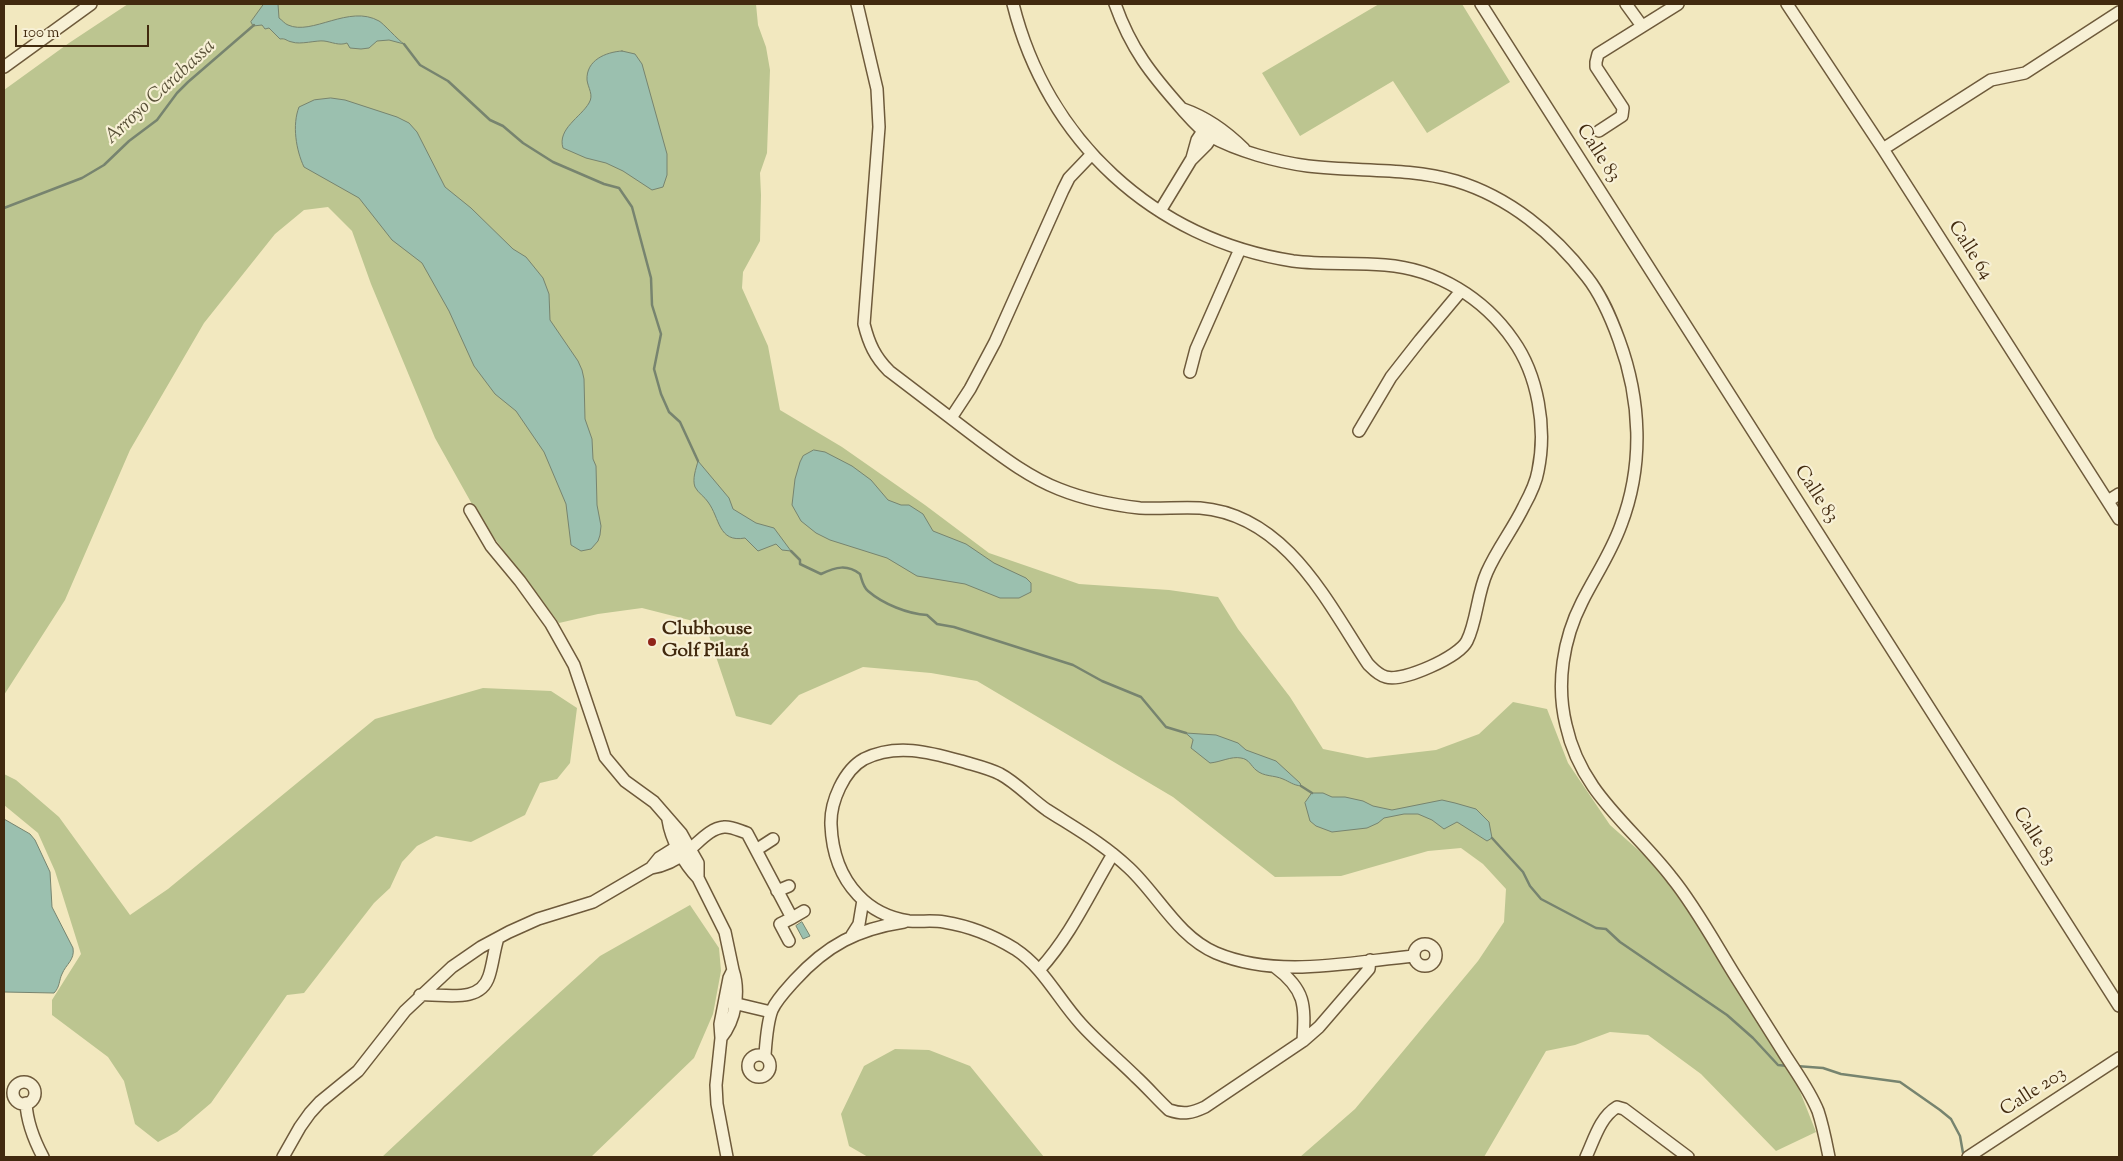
<!DOCTYPE html>
<meta charset="utf-8">
<style>
body{margin:0}
#map{position:relative;width:2123px;height:1161px;overflow:hidden;background:#f2e8bf;font-family:"Sorts Mill Goudy",serif}
canvas{display:block}
.frame{position:absolute;inset:0;border:5px solid #422a0f;pointer-events:none}
.scale{position:absolute;left:15px;top:25px;width:134px;height:22px;box-sizing:border-box;border:2px solid #422a0f;border-top:0;padding-left:6px;font-size:15px;line-height:18px;white-space:nowrap;color:#422a0f;-webkit-text-stroke:4px #f7f0d5;paint-order:stroke}
</style>
<div id="map">
<canvas width="2123" height="1161"></canvas>
<div class="frame"></div>
<div class="scale">100 m</div>
</div>
<script>
const c = document.querySelector('canvas').getContext('2d');
c.lineJoin = 'round';
function fill(path, color) {
  c.fillStyle = color;
  c.fill(path, 'evenodd');
}
function stroke(path, color, width, dash) {
  c.strokeStyle = color;
  c.lineWidth = width;
  c.lineCap = dash ? 'butt' : 'round';
  c.setLineDash(dash || []);
  c.stroke(path);
}
function label(font, color, halo, rows, align = 'center') {
  c.font = font + ' "Sorts Mill Goudy",serif';
  c.lineWidth = 4.5;
  c.setLineDash([]);
  c.textBaseline = 'middle';
  c.strokeStyle = halo;
  c.fillStyle = color;
  for (const [text, x, y, turn = 0] of rows) {
    c.save();
    c.translate(x, y);
    c.rotate((+turn || 0) * Math.PI / 180);
    c.textAlign = isNaN(turn) ? turn : align;
    if (halo) c.strokeText(text, 0, 0);
    c.fillText(text, 0, 0);
    c.restore();
  }
}
fill(new Path2D(`
 M128,4H756L758,25L766,47L770,70L767,153L760,173L761,195L760,241L743,272L742,288L768,346L780,410L842,447L925,505L989,553L1079,584L1169,590L1218,597L1238,629L1290,697L1323,749L1367,758L1436,750L1479,734L1513,702L1547,709L1568,763L1610,825L1653,863L1697,923L1797,1084L1816,1132L1776,1151L1701,1074L1648,1035L1610,1032L1575,1045L1546,1051L1484,1157H1300L1355,1109L1478,961L1504,922L1506,889L1483,864L1461,848L1428,851L1341,876L1275,877L1173,797L977,681L931,673L863,667L799,695L771,725L736,716L705,624L642,608L598,614L559,623L482,522L435,438L371,284L352,231L328,207L304,210L275,234L204,323L130,450L65,600L4,695V90L69,43Z
 M1379,4H1462L1510,82L1427,133L1393,81L1300,136L1262,73Z
 M483,688L551,691L577,708L570,763L557,779L540,783L525,815L471,842L436,836L417,846L402,862L390,888L374,903L304,993L287,995L211,1103L177,1132L158,1142L135,1124L124,1081L108,1057L52,1015V1000L81,954L55,871L38,833L4,805V774L16,780L59,817L130,915L168,889L375,719Z
 M690,905L719,948L721,971L713,1014L694,1058L591,1157H382L503,1044L600,956Z
 M895,1049L929,1050L970,1066L1044,1157H868L849,1146L841,1114L864,1066Z`), '#bcc590');
const water = new Path2D(`
 M264,4H278L279,18C282,20 285,24 288,25C312,36 349,4 379,21C383,23 398,40 404,44L389,40L377,41L369,48L361,49L350,48L347,43C339,46 332,42 324,41C317,40 300,45 292,42C286,41 286,38 280,39L269,28L265,29L262,25L253,26L251,22Z
 M622,51L635,54L642,64L667,154V175L663,187L652,190L623,171L606,163L586,158L563,148C557,129 581,117 589,103C594,95 588,88 587,80C586,60 606,52 622,51Z
 M331,98L345,100L397,117L409,123L417,132L445,187L471,208L513,249L526,257L543,278L549,294L550,320L578,361L582,370L584,379L585,419L592,439L593,459L596,466L597,505L601,526L600,535L598,541L591,549L581,551L571,545L566,504L544,452L516,411L495,394L474,366L449,311L422,263L392,240L359,198L304,167C296,150 292,125 299,107L314,100Z
 M814,450L825,452L852,466L871,480L888,500L901,505H909L923,514L933,531L966,544L994,563L1026,578L1031,583V592L1019,598H1000L965,584L917,576L887,558L830,540L816,533L801,521L792,505L795,479L800,462L803,456Z
 M698,461L729,498L733,509L756,523L774,528L791,551L782,550L776,544L758,551L745,538C718,543 720,518 708,502C705,497 698,493 695,487C692,479 696,469 698,461Z
 M1186,733L1216,735L1238,743L1246,750L1276,761L1300,783L1301,786C1293,785 1290,782 1283,779C1274,775 1264,777 1256,770C1251,766 1249,759 1241,758C1231,756 1221,762 1210,763L1191,748L1193,740Z
 M1312,793H1323L1332,797H1345L1363,801L1373,806L1392,810L1442,800L1455,803L1476,809L1489,822L1492,838L1487,841L1457,822L1444,829L1432,820L1418,814H1404L1384,818L1378,823L1367,828L1332,832L1316,826L1310,821L1305,803Z
 M4,819L30,834L35,840L50,872L52,907L73,948C75,960 66,964 62,974C59,980 60,987 54,993L4,992Z
 M802,922L810,936L803,939L796,926Z`);
fill(water, '#9bc0af');
stroke(water, '#77846f', 1);
stroke(new Path2D(`
 M404,44L420,65L448,81L490,120L503,126L523,143L553,162L604,184L619,188L632,207L651,278L652,305L661,334L654,369L661,394L669,412L680,422L698,461
 M4,208L82,178L104,165L129,141L157,120L177,93L188,82L254,25
 M791,551L800,560V564L821,574C836,567 847,564 860,574C862,580 863,587 868,591C883,604 908,614 927,615L937,624L954,627L1073,665L1102,681L1141,697L1166,727L1186,733
 M1301,786L1312,793
 M1492,838L1523,872L1530,886L1541,899L1596,928L1606,929L1620,942L1727,1015L1753,1038L1778,1065L1788,1066
 M1796,1066L1823,1068L1841,1074L1900,1082L1940,1110L1951,1119L1960,1136L1963,1153`), '#77846f', 2.5);
const minor = new Path2D(`
 M857,4L877,89L879,127L864,324C869,344 875,357 889,371C917,392 945,414 973,435C1000,455 1028,477 1059,489C1084,499 1113,505 1140,508C1160,509 1180,507 1200,508C1286,515 1327,602 1368,664C1373,669 1378,675 1386,677C1403,682 1459,657 1467,641C1477,621 1477,594 1487,572C1497,549 1513,529 1524,506C1530,495 1536,483 1538,471C1547,428 1538,375 1513,340C1484,298 1437,269 1385,265C1354,262 1324,265 1293,261C1153,239 1047,140 1013,4
 M1115,4C1131,49 1151,74 1182,109C1191,119 1199,129 1210,136C1237,151 1277,162 1308,166C1358,172 1407,167 1456,181C1509,197 1554,234 1587,277C1602,296 1611,318 1619,340C1641,400 1644,465 1621,525C1611,553 1595,576 1582,602C1563,639 1556,684 1566,725C1581,794 1632,826 1672,878C1695,906 1716,945 1736,977C1751,1001 1767,1026 1782,1050C1795,1071 1809,1089 1818,1111C1823,1126 1826,1142 1829,1157
 M1481,4L2119,1006
 M1626,4L1642,26
 M1787,4L1883,149L2119,519
 M4,67L91,4
 M1183,109C1206,117 1227,132 1244,149
 M1599,131L1622,116L1623,108L1596,67V62L1598,54L1678,4
 M1883,149L1991,80L2025,73L2119,12
 M1192,158L1197,140L1207,125
 M1160,211L1191,160L1207,144L1218,128
 M1190,372L1196,349L1240,249
 M951,418L970,389L995,342L1063,190L1069,178L1091,155
 M1359,431L1391,377L1420,340L1461,291
 M2108,501L2119,494
 M470,510L491,546L520,581L551,624L574,665L605,757L625,781L654,802L681,833L686,842L698,863V878L725,932L733,970
 M668,820C671,840 684,864 698,878
 M756,850L773,839
 M651,868L659,858L683,843
 M777,891L789,886
 M852,935L859,924L863,900
 M789,941L780,924L792,918
 M1414 955a11 11 0 1 1 22 0a11 11 0 1 1-22 0Z
 M1370,960L1369,969L1319,1027L1303,1041L1205,1107C1192,1113 1184,1115 1169,1110C1158,1100 1148,1088 1136,1077C1118,1059 1098,1043 1081,1024C1058,999 1044,968 1015,949C994,936 969,926 944,922C932,920 921,922 909,921C889,918 871,909 858,895C840,876 832,850 831,825C830,802 844,770 864,759C896,743 929,752 961,761C974,765 988,768 1000,774C1017,783 1031,799 1047,810C1075,828 1104,844 1129,868C1158,895 1178,937 1216,953C1278,979 1350,962 1414,956
 M1275,967C1306,990 1305,1005 1303,1041
 M1040,969C1071,935 1089,894 1113,854
 M420,995C442,993 480,1005 489,976C493,964 494,950 498,938
 M729,1002L771,1012
 M721,1038C736,1020 740,991 733,970L729,978L720,1024L721,1038L716,1085L717,1104L727,1157
 M748 1066a11 11 0 1 1 22 0a11 11 0 1 1-22 0Z
 M765,1055C766,1041 767,1023 772,1010C777,999 787,989 795,980C827,945 858,929 904,922
 M13 1093a11 11 0 1 1 22 0a11 11 0 1 1-22 0Z
 M26,1103C27,1123 34,1140 43,1157
 M283,1157L300,1127L310,1113L320,1102L358,1071L405,1011L452,967L481,947L509,932L538,919L593,902L651,868C665,866 678,859 689,850C699,842 710,828 724,827C731,826 740,831 747,833L792,918L804,911
 M1586,1157C1594,1140 1600,1117 1617,1107L1624,1109L1688,1157
 M1968,1157L2119,1058`);
stroke(minor, '#6e5a3b', 14);
stroke(minor, '#f7f0d5', 11);
for (const [x, y, r, color] of [
 [652,642,5,"#8f2418"]
]) {
  const dot = new Path2D();
  dot.arc(x, y, r, 0, 2 * Math.PI);
  c.fillStyle = color;
  c.fill(dot);
  stroke(dot, '#f7f0d5', 2);
}
label('19px', '#422a0f', '#f7f0d5', [
 ["Calle 83",1597,154,57],
 ["Calle 64",1969,251,57],
 ["Calle 83",1815,495,57],
 ["Calle 83",2033,837,58],
 ["Calle 203",2034,1093,-33]
]);
label('bold 19px', '#422a0f', '#f7f0d5', [
 ["Clubhouse",662,631],
 ["Golf Pilará",662,653]
], 'left');
label('italic 20px', '#585037', '#f7f0d5', [
 ["Arroyo Carabassa",161,93,-43]
]);
</script>
